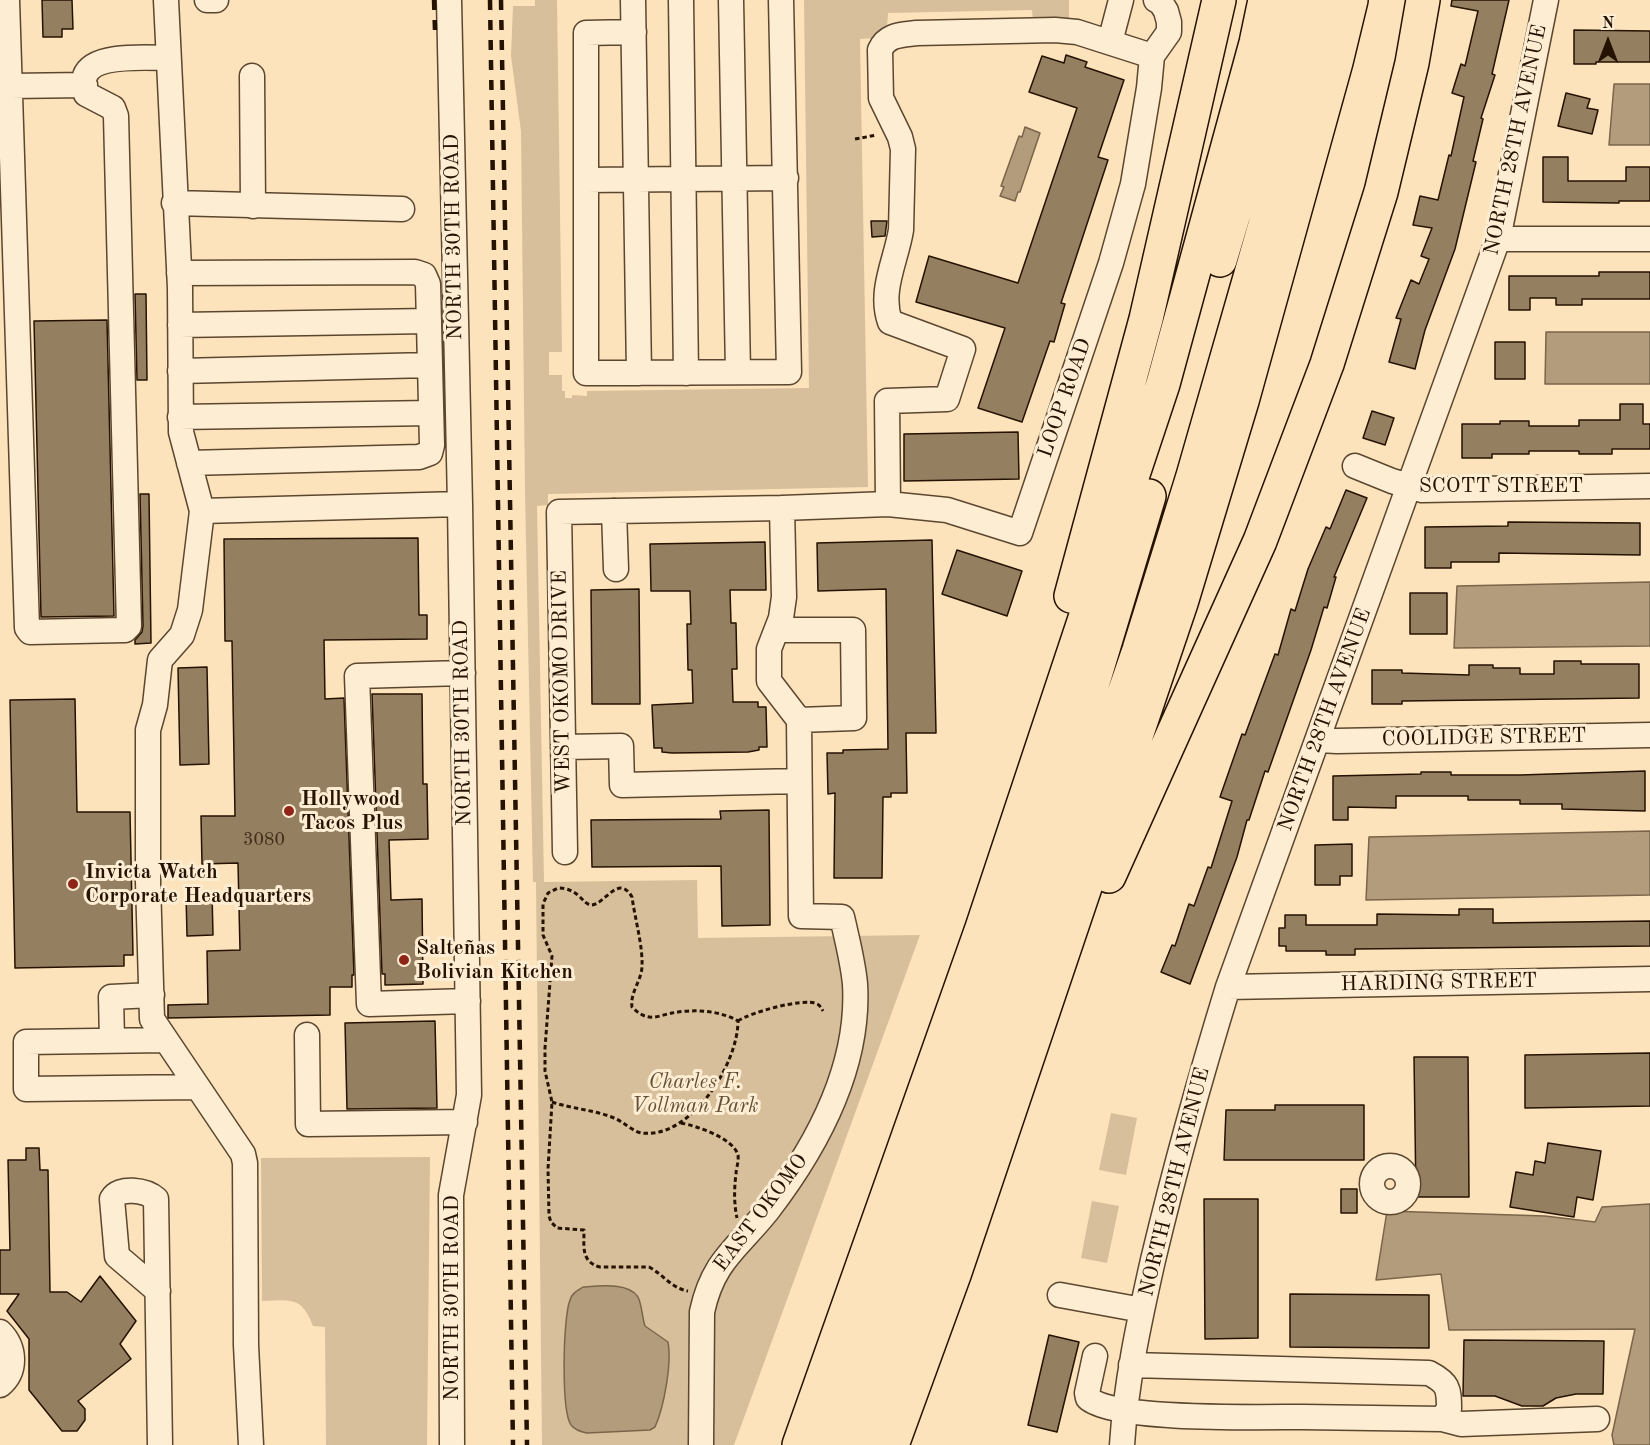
<!DOCTYPE html>
<meta charset="utf-8">
<style>
body{margin:0}
#map{position:relative;width:1650px;height:1445px;overflow:hidden;background:#fce3bb;font-family:"Old Standard TT",serif}
canvas{display:block}
.north{position:absolute;left:1578px;top:12px;width:60px;height:60px;-webkit-text-stroke:4px #fdedd3;paint-order:stroke;rotate:0deg;font-size:16px;font-weight:700;line-height:24px;text-align:center;color:#251200}
.north::after{content:'';display:block;margin:auto;width:21px;height:27px;background:#251200;clip-path:polygon(50% 0,100% 100%,50% 72%,0 100%)}
</style>
<div id="map">
<canvas width="1650" height="1445"></canvas>
<div class="north">N</div>
</div>
<script>
const c = document.querySelector('canvas').getContext('2d');
c.lineJoin = 'round';
function fill(path, color) {
  c.fillStyle = color;
  c.fill(path, 'evenodd');
}
function stroke(path, color, width, dash) {
  c.strokeStyle = color;
  c.lineWidth = width;
  c.lineCap = dash ? 'butt' : 'round';
  c.setLineDash(dash || []);
  c.stroke(path);
}
function label(font, color, halo, rows, align = 'center') {
  c.font = font + ' "Old Standard TT",serif';
  c.lineWidth = 6;
  c.setLineDash([]);
  c.textBaseline = 'middle';
  c.strokeStyle = halo;
  c.fillStyle = color;
  for (const [text, x, y, turn = 0] of rows) {
    c.save();
    c.translate(x, y);
    c.rotate((+turn || 0) * Math.PI / 180);
    c.textAlign = isNaN(turn) ? turn : align;
    if (halo) c.strokeText(text, 0, 0);
    c.fillText(text, 0, 0);
    c.restore();
  }
}
fill(new Path2D(`
 M535,0H557L562,352H549V375H562V391H565V398H572V395L587,396V391L809,388L804,0H1069V21L1033,22L1032,10L888,13C887,37 884,38 860,39L868,487L548,494V505L537,506L544,882L697,880L698,938L920,935L734,1445H542L536,882H533L525,492L521,131L511,56L513,6H535Z
 M1111,1113L1137,1118L1126,1175L1099,1170Z
 M430,1157L427,1445H326L325,1327L313,1326C302,1296 290,1300 262,1301L261,1158Z
 M1092,1201L1119,1206L1107,1263L1081,1258Z`), '#d7bf9b');
const water = new Path2D(`
 M1614,84H1650V145H1609Z
 M1025,127L1040,133L1020,192H1018L1015,201L1000,196L1004,187L1001,186L1019,136L1022,137Z
 M1546,332H1650V384H1545Z
 M1650,582V646L1454,648L1457,586Z
 M1650,831V895L1366,900L1369,837Z
 M1650,1204V1445H1614L1612,1435L1635,1329L1449,1330L1441,1274L1376,1280L1387,1211L1545,1216L1595,1222L1602,1207Z
 M583,1287C598,1286 629,1282 638,1297C642,1305 642,1317 645,1326L668,1342C672,1363 664,1407 655,1427L650,1430L587,1433C581,1432 575,1430 571,1425C561,1410 563,1317 570,1300C572,1293 577,1291 583,1287Z`);
fill(water, '#b39c7b');
stroke(water, '#7a654a', 1.5);
const building = new Path2D(`
 M42,0H72L73,29H62V37H43Z
 M1452,0H1509L1492,74L1495,75L1481,118L1483,119L1473,161L1476,162L1455,249L1425,330L1415,369L1389,362L1401,319L1396,318L1411,280L1419,284L1429,259L1421,256L1432,228L1413,225L1420,196L1438,200L1449,155L1451,156L1464,97L1452,93L1461,64L1465,66L1478,11L1451,6Z
 M1574,30L1650,31V62H1596V64H1574Z
 M1066,55L1087,62L1085,67L1124,80L1098,157L1108,160L1061,303L1065,304L1054,342L1050,341L1022,422L978,408L1005,328L916,302L929,256L1018,283L1077,108L1029,92L1042,56L1064,63Z
 M1566,93L1590,99L1587,108L1598,110L1592,134L1558,126Z
 M1543,157H1568V181H1626V167H1650V201H1619V203L1543,202Z
 M871,221H887L885,236L872,237Z
 M1599,272H1650V299H1582V305H1556V298H1530V310H1509V276H1599Z
 M135,294H146L147,380H137Z
 M107,320L114,616L41,617L34,321Z
 M1495,342H1525V379H1495Z
 M1620,404H1643V424H1650V449H1612V454H1579V451H1529V454H1492V458H1462V424H1500V421H1529V426H1579V420H1620Z
 M1372,411L1394,418L1385,445L1363,438Z
 M1018,432L1019,479L904,481V434Z
 M1346,490L1367,498L1334,577H1336L1327,608L1324,607L1311,650L1268,772L1265,771L1249,820H1247L1237,857L1190,984L1161,972L1172,945L1175,946L1189,904L1194,906L1208,867L1211,868L1232,801L1220,797L1242,734L1245,735L1275,654L1278,655L1291,609L1295,611L1308,569L1326,527L1330,529Z
 M140,494H149L151,643L135,644V640L142,632L143,626Z
 M1508,522L1640,523V555L1499,553V562H1451V568H1425V527L1508,526Z
 M418,538L419,615H427V639L324,640L325,699L344,698L354,975H352V987H330V1015L168,1018V1005L208,1004L207,951L240,950L238,863L202,864L201,816H235L232,641H225L224,539Z
 M932,540L936,733H906L907,793H891V797H883L882,878H834L835,793L828,794L827,753H843V750L888,749L886,589L818,591L817,543Z
 M765,542L766,590H730L731,623H736L737,669H732L733,702H758V707H766L767,747H759V750L748,752L672,753L662,752V748H654L652,705L693,703L692,670H688L687,624H691L690,591H651L650,544Z
 M957,550L1022,571L1007,616L942,594Z
 M639,589L640,704H592L591,590Z
 M1410,593H1447V634H1410Z
 M1554,661H1581V664H1639V698L1402,701V704H1372V670H1402V673L1469,675V665H1493V668H1520V674H1554Z
 M207,667L209,764L180,765L178,668Z
 M372,694H422L423,784H427L428,839L389,840L391,900L422,899L423,984L385,985V974H382Z
 M75,699L77,812H130L133,955H124V966L15,968L10,700Z
 M1645,771V811L1562,809V804H1520V800H1468V796H1396V808L1348,807V820H1333V776L1421,774V772H1451V775H1520Z
 M769,810L770,925L722,926L721,866L592,867L591,820L721,819L720,811Z
 M1352,844V876H1340V885H1315V845Z
 M212,893L213,935L187,936L186,894Z
 M1459,909H1493V923L1650,921V946L1355,949V955H1326V951H1286V946H1279V928H1285V915H1306V925H1377V914L1459,915Z
 M435,1021L437,1108L347,1109L345,1023Z
 M1650,1053V1106L1525,1108V1055Z
 M1414,1057H1468L1469,1197H1416Z
 M1275,1105H1364V1160H1224L1226,1110H1275Z
 M1548,1143L1601,1151L1593,1200L1577,1197L1574,1217L1510,1207L1516,1172L1533,1175L1535,1161L1545,1163Z
 M26,1148H39L40,1170H48L50,1292H67L81,1302L100,1276L136,1321L120,1344L131,1359L78,1401L85,1409V1420L77,1431H62L29,1390V1339L7,1311L19,1294H0V1250H10L8,1160H26Z
 M1341,1189H1357V1213H1341Z
 M1204,1199H1258V1338L1205,1339Z
 M1290,1294L1429,1295V1348L1290,1347Z
 M1049,1335L1079,1342L1057,1432L1028,1425Z
 M1464,1340L1604,1341L1603,1394H1576L1556,1398L1543,1406H1522L1495,1396H1463Z`);
fill(building, '#957f61');
stroke(building, '#251200', 1.5);
const minor = new Path2D(`
 M7,0L27,628L30,632L125,630L129,626L116,116L113,108L86,94C85,89 83,81 85,76C93,53 148,58 168,58
 M166,0L180,288L181,432L202,511L460,504
 M207,0H216
 M449,0L460,504L469,1095L451,1195L452,1445
 M633,0L639,373
 M681,0L686,373
 M731,0L738,372
 M634,32L586,33V373L789,372L781,0
 M1110,42L1121,0
 M252,76L253,206
 M10,86L85,85
 M586,180L786,178
 M174,203L402,209
 M1498,239H1650
 M179,273L415,272L424,275L428,284L432,445L430,453L419,457L189,463
 M180,325L429,321
 M180,371L430,365
 M180,417L431,413
 M1355,466L1392,481L1422,490L1650,486
 M888,504L887,401L947,399L963,349L890,322C879,291 896,261 901,230L903,149L900,137L881,98L880,50C887,34 902,35 917,33L1055,30L1077,32L1152,56
 M202,511L190,610L182,635L160,660L155,705L148,730V882L152,1019L243,1154L245,1163L246,1345L251,1445
 M614,511L616,569
 M777,630H853L854,718L799,720
 M463,673L357,676L369,1004L468,1001
 M1318,740L1337,741L1650,735
 M563,747L621,746L622,785L799,781
 M565,852L559,512L782,508L888,504L947,510L1020,533L1111,263L1133,184L1149,88L1152,56L1169,32V22L1166,11L1161,3L1156,0
 M1228,987L1650,979
 M307,1035L308,1124L465,1122
 M112,1040L111,997L152,995
 M165,1040L26,1042V1089L197,1087
 M1372 1184a18 18 0 1 1 36 0a18 18 0 1 1-36 0Z
 M158,1291L117,1256L112,1199C119,1186 146,1190 156,1199L160,1445
 M1060,1295L1142,1310
 M0,1332C15,1347 17,1371 0,1385
 M1095,1356L1087,1393L1088,1398C1113,1421 1261,1417 1300,1417C1347,1418 1394,1418 1442,1419L1449,1409C1449,1388 1448,1383 1429,1373L1131,1365
 M1442,1419L1461,1424L1597,1419
 M701,1445L702,1312C713,1260 738,1248 768,1210C817,1146 860,1067 855,984C853,962 847,939 842,917L801,916L799,720L769,681V649L781,618L784,597L782,508
 M1122,1445C1126,1382 1139,1322 1153,1260C1175,1168 1200,1078 1228,987L1498,239L1546,0`);
const highway = new Path2D(`
 M1220,260L1262,119L1289,0
 M1071,596L1146,319L1219,0
 M1109,876L1260,541L1327,364L1381,192L1412,63L1423,0
 M799,1445L982,928L1163,384L1256,43L1265,0
 M825,1445L1001,958L1069,762L1149,496
 M858,1445L1050,909L1139,650L1193,476L1265,225L1319,0
 M892,1445L955,1272L1181,603L1242,401L1336,62L1351,0`);
stroke(minor, '#5b462f', 27);
stroke(highway, '#251200', 36);
stroke(new Path2D(`
 M855,139L877,135
 M738,1021C749,1013 804,997 817,1004C820,1005 821,1008 823,1011
 M552,1102C573,1109 595,1110 614,1118C624,1122 633,1132 642,1133C691,1139 738,1064 738,1021C719,1010 693,1009 672,1013C666,1014 659,1017 653,1017C645,1018 638,1013 632,1007C630,992 641,982 642,967C643,946 635,919 632,897C618,873 605,905 591,905C582,904 579,888 558,888L548,893L543,904V935L552,956L545,1048V1071L552,1102L548,1169L549,1216L551,1222L557,1228L584,1230C584,1247 581,1262 600,1267H649C664,1275 671,1288 688,1291
 M681,1123C697,1126 733,1138 738,1155C739,1162 736,1168 736,1174C734,1189 734,1204 737,1218`), '#251200', 3, [4.5, 3]);
stroke(minor, '#fdedd3', 24);
stroke(highway, '#fce3bb', 33);
stroke(new Path2D(`
 M434,0L435,30
 M490,0L513,1445
 M501,0L527,1445`), '#251200', 4.5, [10, 10]);
for (const [x, y, r, color] of [
 [289,811,6,"#8f2418"],
 [73,884,6,"#8f2418"],
 [404,960,6,"#8f2418"]
]) {
  const dot = new Path2D();
  dot.arc(x, y, r, 0, 2 * Math.PI);
  c.fillStyle = color;
  c.fill(dot);
  stroke(dot, '#fdedd3', 2);
}
label('18px', '#412d18', null, [
 ["3080",264,840]
]);
label('21px', '#251200', '#fdedd3', [
 ["NORTH 28TH AVENUE",1516,140,-78],
 ["NORTH 30TH ROAD",454,237,-91],
 ["LOOP ROAD",1065,398,-71],
 ["SCOTT STREET",1501,486],
 ["WEST OKOMO DRIVE",562,682,-91],
 ["NORTH 28TH AVENUE",1325,720,-70],
 ["NORTH 30TH ROAD",463,723,-91],
 ["COOLIDGE STREET",1484,738,-1],
 ["HARDING STREET",1439,983,-1],
 ["NORTH 28TH AVENUE",1175,1182,-76],
 ["EAST OKOMO",761,1213,-53],
 ["NORTH 30TH ROAD",452,1298,-90]
]);
label('bold 21px', '#251200', '#fdedd3', [
 ["Hollywood",301,799],
 ["Tacos Plus",301,823],
 ["Invicta Watch",85,872],
 ["Corporate Headquarters",85,896],
 ["Salteñas",416,948],
 ["Bolivian Kitchen",416,972]
], 'left');
label('italic 21px', '#634f36', '#fdedd3', [
 ["Charles F.",695,1082],
 ["Vollman Park",695,1106]
]);
</script>
